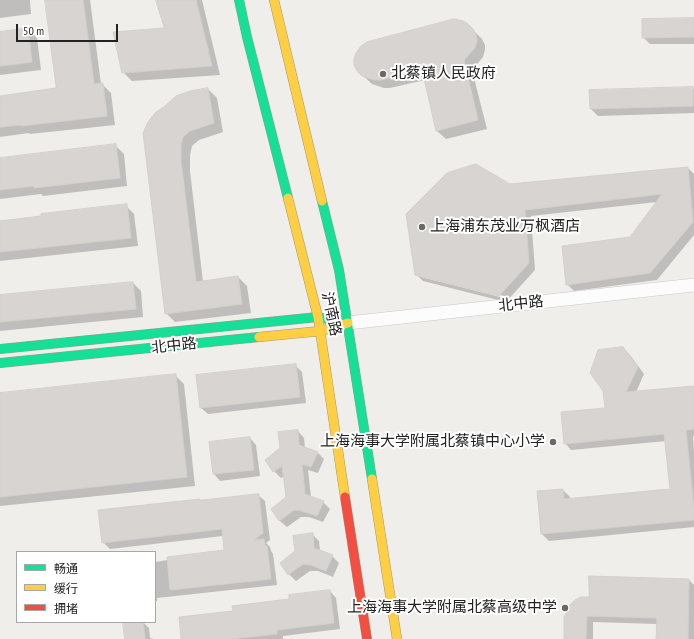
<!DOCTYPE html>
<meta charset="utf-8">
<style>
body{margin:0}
#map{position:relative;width:694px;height:639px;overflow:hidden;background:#f0eeeb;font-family:"PT Sans Narrow","Noto Sans SC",sans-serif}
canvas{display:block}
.legend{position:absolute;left:16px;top:551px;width:140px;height:72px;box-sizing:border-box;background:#fff;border:1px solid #a7a7a7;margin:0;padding:5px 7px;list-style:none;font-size:12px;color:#222}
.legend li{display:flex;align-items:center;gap:8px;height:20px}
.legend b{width:20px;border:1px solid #a7a7a7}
.scale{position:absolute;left:16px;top:24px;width:102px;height:18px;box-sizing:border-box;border:2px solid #222;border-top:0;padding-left:5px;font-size:12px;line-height:14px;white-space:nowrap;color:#222;-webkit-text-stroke:3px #fff;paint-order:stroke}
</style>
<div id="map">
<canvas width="694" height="639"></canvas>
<ul class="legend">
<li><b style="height:5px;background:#16e098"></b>畅通</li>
<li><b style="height:5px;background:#ffcf43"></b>缓行</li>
<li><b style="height:5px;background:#f24e42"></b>拥堵</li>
</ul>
<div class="scale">50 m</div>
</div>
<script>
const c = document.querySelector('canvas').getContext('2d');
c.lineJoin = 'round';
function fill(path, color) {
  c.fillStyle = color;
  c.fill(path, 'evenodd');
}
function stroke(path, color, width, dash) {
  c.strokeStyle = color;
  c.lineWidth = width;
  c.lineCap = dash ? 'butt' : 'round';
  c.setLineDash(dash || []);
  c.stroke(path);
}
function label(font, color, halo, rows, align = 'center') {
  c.font = font + ' "PT Sans Narrow","Noto Sans SC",sans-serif';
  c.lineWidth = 4;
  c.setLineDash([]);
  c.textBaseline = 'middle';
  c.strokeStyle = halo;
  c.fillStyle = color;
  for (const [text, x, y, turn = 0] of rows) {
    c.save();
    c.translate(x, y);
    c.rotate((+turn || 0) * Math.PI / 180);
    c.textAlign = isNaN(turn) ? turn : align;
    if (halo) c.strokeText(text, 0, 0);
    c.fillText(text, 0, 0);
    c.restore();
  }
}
fill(new Path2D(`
 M0,0H30L31,14L0,18Z
 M46,0H90L101,84H102L111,93L115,125L30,134L29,133L0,137V97L57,89Z
 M157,0H202L220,75L132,81L123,72L165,29Z
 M694,19V44H650L643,37Z
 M468,25L482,39L485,45V50L483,57L472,70L487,129L446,139L437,131L425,80L390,88H384L372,84L358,71Z
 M28,29L37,38L41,70L0,75V33Z
 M692,88L694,89V113L598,116L591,109L590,91Z
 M208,89L217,98L223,132L199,140L192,146L190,155V171L203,282L238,277L247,286L251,313L175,322L166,313L144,133Z
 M116,146L124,154L127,186L43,196L41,194L0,199V159Z
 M688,168L694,174V235L657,280L574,291L567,284L630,237L657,202L531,216L535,270L506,302L423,281L416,274L510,185ZM421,275L504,296V298L421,277Z
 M126,206L134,214L138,246L0,261V222Z
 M133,283L141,291L143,317L0,331V296Z
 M623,348L630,355L644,374L636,392L694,387V436H693L694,451V527L549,541L542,534L538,492L563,490L570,497V499L671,490L666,441L571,450L565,443L606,409Z
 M295,365L302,372L306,403L208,414L201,408Z
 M175,375L184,384L195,486L0,506V394Z
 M298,431L304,438L305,448L318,453L324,459L318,473L308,470L311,497L323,502L330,509L323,522L309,517H301L287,527L280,521L272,509L287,498L284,476L281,478L274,471L281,448Z
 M250,438L256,445L260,476L220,481L214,474Z
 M258,495L265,501L270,540L266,543L270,547L271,551L273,554L277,585L157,598V601H155V562L225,551L223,536L110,549L103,542L201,501Z
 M312,534L319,541L320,551L332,556L339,563L333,577L318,571H310L296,581L289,574L281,563L296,552Z
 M689,580L694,585V639H657V624L593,622V639H565L590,598Z
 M330,591L336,598L340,629L283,636V639H182L234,611Z
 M137,622H143L149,628L150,638L153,639H125Z`), '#0003');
const building = new Path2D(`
 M45,0H83L94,84L103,83L107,116L21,126V125L0,127V96L56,88Z
 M156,0H196L212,66L122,73L113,32L164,28Z
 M694,18V37L642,38V19Z
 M454,19L463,21L468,24L473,29L476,35L477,41L475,48L464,60L478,120L436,131L422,70L381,80H374L362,76L357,71L354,65V59L356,53L361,46L367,42Z
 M28,28L32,62L0,66V32Z
 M693,87V106L590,109L589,90Z
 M208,88L214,123L190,131L183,137L181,145V161L196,282L238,276L242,304L165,314L143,133L148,122L155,113L165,106L176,96L190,91Z
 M116,144L120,178L34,188V186L0,190V158Z
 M476,164L510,184L688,167L693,222L650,273L566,285L562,246L630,237L662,194L525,210L529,263L499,296L415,275L406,214L447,173Z
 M127,204L131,238L0,252V221L41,216V214Z
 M133,282L136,309L0,322V295Z
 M623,347L638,367L626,392L694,386V429L686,430L694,509V520L541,534L537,491L563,489L564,499L670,489L664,434L564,444L561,412L605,408L603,391L590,373L598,350Z
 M296,364L300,397L200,408L196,375Z
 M176,374L187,477L0,497V393Z
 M298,430L299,445L318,452L311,467L302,464L305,494L324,501L317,516L302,511L294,510L279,521L271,509L286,497L282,466L273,472L265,460L280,448L278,432Z
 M250,437L254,470L213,474L209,442Z
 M259,494L263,533L254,540L264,539L265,546H267L271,579L170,590L167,557L224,550L222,529L102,543L98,510L200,499V500Z
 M313,533L314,548L333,555L326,571L311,565L303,564L288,575L280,563L295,551L293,536Z
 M589,576L689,579L688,639H656L657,618L587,616L586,639H564V617L570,605L575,600L580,597H589Z
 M330,590L334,623L277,630V634L230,639H181L179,617L233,611L232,606L289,599V595Z
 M123,622H143L145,639H125Z`);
fill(building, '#d7d4d2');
stroke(building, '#d3d0cc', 1);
const street = new Path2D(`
 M348,323L694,285`);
const fast = new Path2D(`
 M239,0L247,37L288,198
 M322,201L339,270L372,479
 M0,349L318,317L331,320
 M0,363L259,337`);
const slow = new Path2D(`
 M274,0L322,201
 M288,198L318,317L345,497
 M259,337L321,331L348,323
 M372,479L397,639`);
const jam = new Path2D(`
 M345,497L367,639`);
stroke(street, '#c9c8c7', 14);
stroke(fast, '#999a82', 10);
stroke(slow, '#999a82', 10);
stroke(jam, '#999a82', 10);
stroke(street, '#fdfcfc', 13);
stroke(fast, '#16e098', 9);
stroke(slow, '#ffcf43', 9);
stroke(jam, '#f24e42', 9);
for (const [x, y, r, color] of [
 [383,74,4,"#6a6968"],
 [422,227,4,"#6a6968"],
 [553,442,4,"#6a6968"],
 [565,608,4,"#6a6968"]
]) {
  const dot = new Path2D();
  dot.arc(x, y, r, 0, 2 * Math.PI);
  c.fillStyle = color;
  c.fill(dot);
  stroke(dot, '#fff', 1.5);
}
label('15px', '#222', '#fff', [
 ["北蔡镇人民政府",391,74],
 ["上海浦东茂业万枫酒店",430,227],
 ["上海海事大学附属北蔡镇中心小学",545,442,"right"],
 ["上海海事大学附属北蔡高级中学",557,608,"right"]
], 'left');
label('15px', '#222', '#fff', [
 ["北中路",521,304,-6],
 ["沪南路",331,314,78],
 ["北中路",174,346,-6]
]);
</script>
